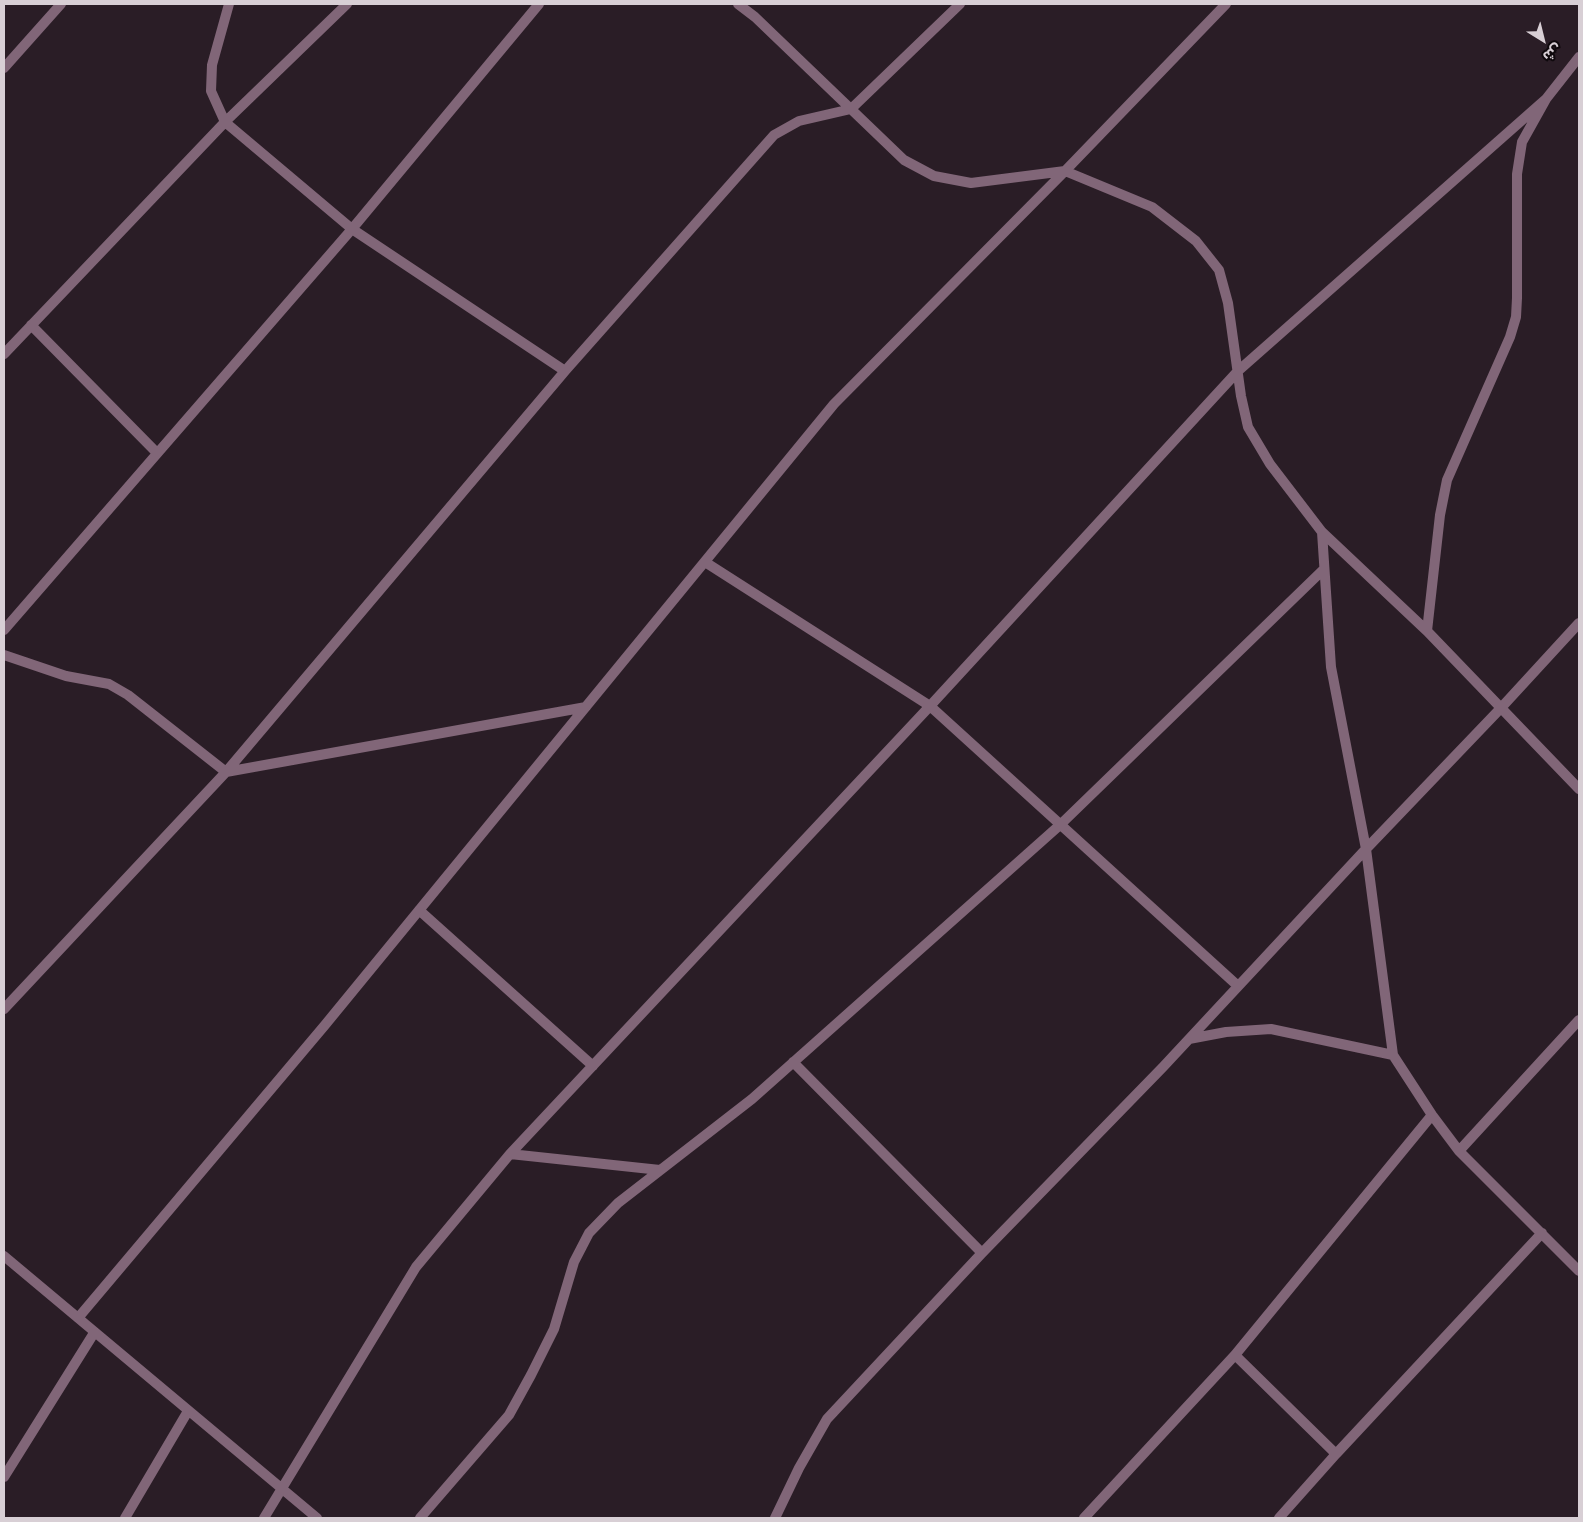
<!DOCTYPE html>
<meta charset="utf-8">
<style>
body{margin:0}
#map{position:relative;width:1583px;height:1522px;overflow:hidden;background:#2a1d26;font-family:Spectral,"Noto Sans Arabic",serif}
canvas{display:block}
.frame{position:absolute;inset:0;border:5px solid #d8cfd5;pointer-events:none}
.north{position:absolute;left:1518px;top:15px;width:50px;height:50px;-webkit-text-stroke:4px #0f090d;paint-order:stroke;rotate:144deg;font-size:14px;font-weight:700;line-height:20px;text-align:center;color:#d8cfd5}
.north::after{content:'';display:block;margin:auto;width:18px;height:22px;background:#d8cfd5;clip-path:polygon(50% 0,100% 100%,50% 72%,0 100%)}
</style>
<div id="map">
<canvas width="1583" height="1522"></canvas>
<div class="frame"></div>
<div class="north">ش</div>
</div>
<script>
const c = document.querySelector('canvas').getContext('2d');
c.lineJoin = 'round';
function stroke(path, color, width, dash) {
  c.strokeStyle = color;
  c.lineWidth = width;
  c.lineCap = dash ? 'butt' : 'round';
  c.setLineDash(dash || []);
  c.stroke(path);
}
stroke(new Path2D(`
 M229,4L212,65L211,91L225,122L352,229L565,371
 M738,4L755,17L904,160L934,176L971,183L1065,171L1152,207L1196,241L1219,270L1228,303L1241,396L1248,427L1270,464L1322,532L1427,631L1579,789
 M4,68L61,4
 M31,325L157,453
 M4,354L225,122L347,4
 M1322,532L1331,667L1366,849L1393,1055L1432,1115L1459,1151L1579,1271
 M705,562L930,706L1238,986
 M4,630L352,229L539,4
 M1427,631L1440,515L1447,480L1510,337L1516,317L1517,298V174L1522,142L1546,99L1579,57
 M4,655L66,676L109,684L128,695L226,772L586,707
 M419,910L593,1066
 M4,1009L226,772L565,371L774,135L799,121L851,109L960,4
 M1189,1039L1226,1032L1271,1029L1393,1055
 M793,1062L982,1253
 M1459,1151L1579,1020
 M510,1154L660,1170
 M4,1256L317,1518
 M78,1318L325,1025L834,404L1065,171L1226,4
 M1235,1355L1336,1454
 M4,1477L94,1333
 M125,1518L188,1411
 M264,1518L416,1267L510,1154L930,706L1238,371L1546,99
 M420,1518L509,1415L531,1375L554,1329L574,1262L589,1233L618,1203L752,1099L1061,824L1324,569
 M775,1518L799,1468L827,1419L982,1253L1163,1067L1366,849L1500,709L1579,623
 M1084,1518L1235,1355L1432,1115
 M1279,1518L1336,1454L1542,1233`), '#816678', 10);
</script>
